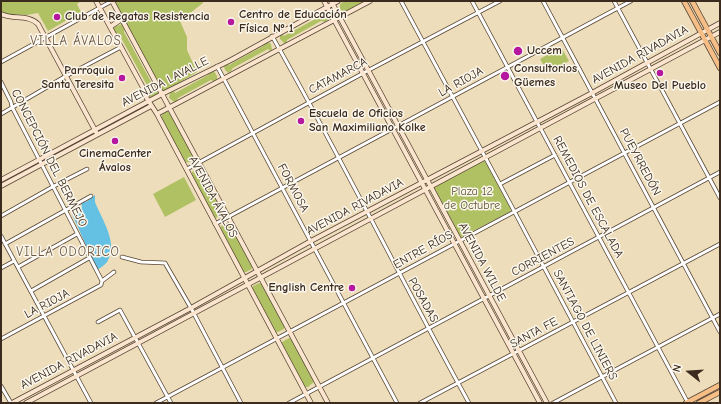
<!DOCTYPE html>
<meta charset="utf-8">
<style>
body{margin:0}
#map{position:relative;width:721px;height:404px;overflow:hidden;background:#eeddba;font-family:"Comic Neue",sans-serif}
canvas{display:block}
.frame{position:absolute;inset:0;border:2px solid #3b2a1e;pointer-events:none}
.north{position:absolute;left:669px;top:352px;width:40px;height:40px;-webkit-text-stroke:3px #fbf7ec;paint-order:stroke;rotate:287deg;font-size:11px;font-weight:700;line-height:16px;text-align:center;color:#3b2a1e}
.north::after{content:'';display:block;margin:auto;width:14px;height:18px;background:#3b2a1e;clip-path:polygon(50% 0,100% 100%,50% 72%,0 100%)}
</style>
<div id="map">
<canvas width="721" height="404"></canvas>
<div class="frame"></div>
<div class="north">N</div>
</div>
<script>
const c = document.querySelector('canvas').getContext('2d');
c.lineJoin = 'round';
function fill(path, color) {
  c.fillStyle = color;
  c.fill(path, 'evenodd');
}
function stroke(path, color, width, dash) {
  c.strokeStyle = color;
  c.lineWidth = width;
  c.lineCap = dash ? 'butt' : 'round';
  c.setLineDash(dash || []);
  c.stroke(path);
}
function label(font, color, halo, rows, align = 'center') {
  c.font = font + ' "Comic Neue",sans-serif';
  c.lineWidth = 3;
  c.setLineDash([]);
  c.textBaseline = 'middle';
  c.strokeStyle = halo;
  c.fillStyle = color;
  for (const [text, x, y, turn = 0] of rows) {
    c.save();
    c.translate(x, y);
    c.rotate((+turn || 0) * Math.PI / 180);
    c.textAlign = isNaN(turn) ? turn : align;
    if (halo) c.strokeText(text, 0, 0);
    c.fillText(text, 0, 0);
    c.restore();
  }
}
fill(new Path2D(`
 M1,1H81L77,4L81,12L48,31L38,13L27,15L4,14L1,10Z
 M114,1H203V3L180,21L187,37V50L197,72L164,92L162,91Z
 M344,1H367L345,12L340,10V4Z
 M323,12L325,14L328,20L325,22L321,21L287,40V43L285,44L280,39V35L282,34L284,36L319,17L320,13Z
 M122,24L125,29L124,32L155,89L158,90L160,93L159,95L151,98L149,96L150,91L119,34H116L114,30V27Z
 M267,41L271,44L272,50L270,51L268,49L233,68L231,71L229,73C225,71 224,69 224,64L227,63L229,65L263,46L265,43Z
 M561,47L569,61L548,73L540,59Z
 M214,71L217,76V80L214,82L211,80L178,98L177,101L174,102L169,98L170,93L174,91L175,93L208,75L209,72Z
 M166,111L170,113L194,157C192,161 189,163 185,162L161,118L162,114Z
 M483,160L485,161L511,209L510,212L461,237L459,236L433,188L434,186Z
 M198,169L201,170L223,211L222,214L216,218L213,216L192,175V172Z
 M184,177L196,200L165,217L153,194Z
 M227,223L230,225L252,266V269L246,272H243L220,229L221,226Z
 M259,283L262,284L284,325V329L278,332H276L252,289L253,286Z
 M289,338L292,339L314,382L308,387H305L282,344V342Z`), '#b0c164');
fill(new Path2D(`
 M95,195V202C102,220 119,243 107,262C105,265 100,268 97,270L72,214L80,211L82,207L81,202L84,201L86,202Z`), '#65c1e3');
const street = new Path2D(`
 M401,1L512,207L616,403
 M472,1L688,403
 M543,1L720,332
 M614,1L720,198
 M272,36C341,157 402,282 469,403
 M1,62L112,1
 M217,66L397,403
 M1,82L11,102L12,107C42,165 72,223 102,281L101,285L1,339
 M1,114L66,76L121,47
 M187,169L369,70L500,1
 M500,184L555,155
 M1,216L54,186L87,169
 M215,224L631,1
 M1,236L91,403
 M5,244L91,196
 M122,257L141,262L165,263L191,308L241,403
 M18,267L77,234
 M1,268L14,261
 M102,281L114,272
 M31,291L89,258
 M98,322L120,310L171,403
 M1,386L11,403
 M156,403L720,102
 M289,403L720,172
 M420,403L720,244
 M553,403L720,314`);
const secondary = new Path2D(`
 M96,1L147,95L146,97L157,114L311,403
 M112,1L328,403
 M324,1L540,403
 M331,1L547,403
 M1,14C13,20 28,14 38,24L96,132
 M110,27L122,19
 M157,114L370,1
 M1,180L162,94L231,60L338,1
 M1,186L151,106
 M12,403L191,308L311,241L592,93L720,23
 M26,403L720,32`);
const primary = new Path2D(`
 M684,1L720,68
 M692,1L720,53
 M686,403L720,385
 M699,403L720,392`);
stroke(street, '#564535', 4.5);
stroke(secondary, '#564535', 5.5);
stroke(primary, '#564535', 6);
stroke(street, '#fff', 3);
stroke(secondary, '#fbe5cf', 4);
stroke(primary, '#f6be87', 4.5);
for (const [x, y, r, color] of [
 [57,17,4,"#b5179e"],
 [231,22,4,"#b5179e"],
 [518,51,5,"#b5179e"],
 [660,73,4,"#b5179e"],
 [505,76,5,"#b5179e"],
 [122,78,4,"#b5179e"],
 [301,121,4,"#b5179e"],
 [115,141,4,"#b5179e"],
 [352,288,4,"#b5179e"]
]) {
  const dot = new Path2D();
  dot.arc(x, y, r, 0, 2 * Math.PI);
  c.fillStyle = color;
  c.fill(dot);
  stroke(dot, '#fbf7ec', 1.5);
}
label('bold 12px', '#3b2a1e', '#fbf7ec', [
 ["Centro de Educación",239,15],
 ["Física Nº 1",239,29],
 ["Club de Regatas Resistencia",65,17],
 ["Uccem",527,51],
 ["Consultorios",514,69],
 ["Güemes",514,83],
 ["Parroquia",114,71,"right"],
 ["Santa Teresita",114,85,"right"],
 ["Museo Del Pueblo",660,86,"center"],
 ["Escuela de Oficios",309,114],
 ["San Maximiliano Kolke",309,128],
 ["CinemaCenter",115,154,"center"],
 ["Ávalos",115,168,"center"],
 ["English Centre",344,288,"right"]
], 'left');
label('12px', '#3b2a1e', '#fbf7ec', [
 ["AVENIDA RIVADAVIA",640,55,-29],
 ["CATAMARCA",338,76,-28],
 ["AVENIDA LAVALLE",165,82,-27],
 ["LA RIOJA",461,82,-29],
 ["CONCEPCIÓN DEL BERMEJO",49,158,63],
 ["PUEYRREDÓN",640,162,62],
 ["FORMOSA",293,188,62],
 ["AVENIDA ÁVALOS",213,197,62],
 ["REMEDIOS DE ESCALADA",588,197,62],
 ["AVENIDA RIVADAVIA",355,207,-28],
 ["ENTRE RÍOS",423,250,-29],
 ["CORRIENTES",543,257,-28],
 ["AVENIDA WILDE",482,262,62],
 ["POSADAS",423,300,61],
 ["LA RIOJA",47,304,-28],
 ["SANTIAGO DE LINIERS",585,325,62],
 ["SANTA FE",534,333,-28],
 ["AVENIDA RIVADAVIA",69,361,-28]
]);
label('12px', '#5e5733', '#fbf7ec', [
 ["Plaza 12",472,192],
 ["de Octubre",472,206]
]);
c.letterSpacing = '1px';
label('13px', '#6b5642', '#fbf7ec', [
 ["VILLA ÁVALOS",76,41],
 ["VILLA ODORICO",68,252]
]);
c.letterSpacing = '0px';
</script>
